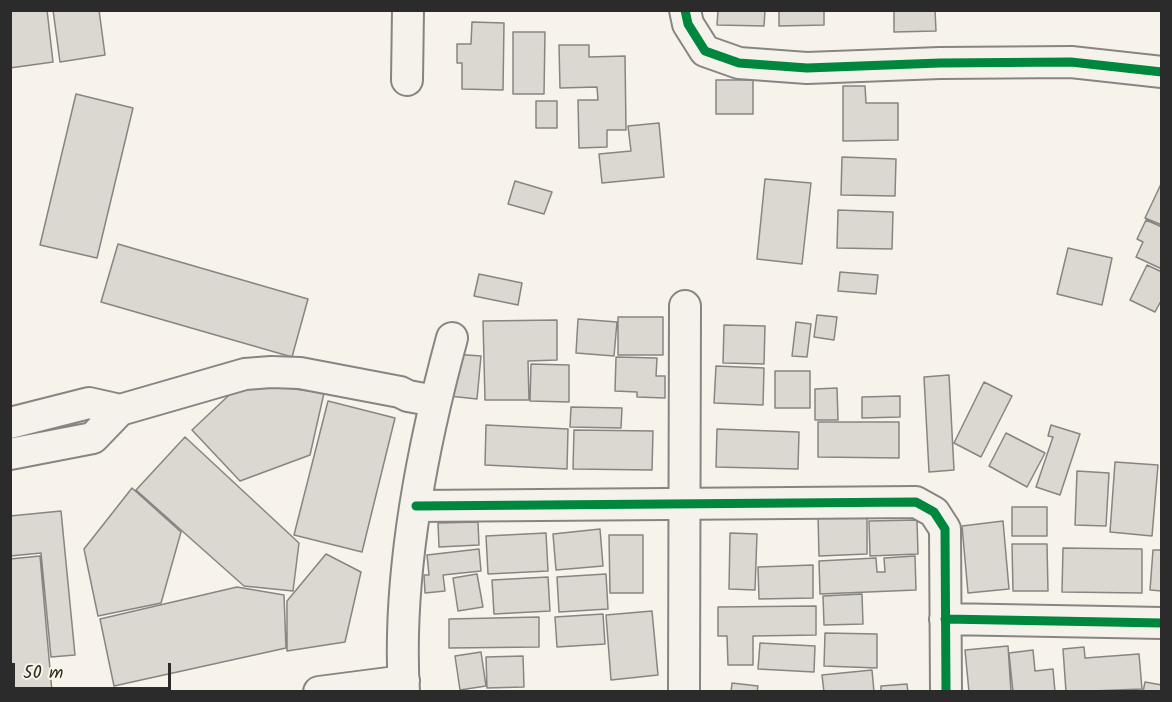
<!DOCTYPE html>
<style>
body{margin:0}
#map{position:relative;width:1172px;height:702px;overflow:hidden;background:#f7f3ea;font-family:Kalam,sans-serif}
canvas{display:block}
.frame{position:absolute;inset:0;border:12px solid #2b2b2b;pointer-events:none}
.scale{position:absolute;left:12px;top:663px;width:159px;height:27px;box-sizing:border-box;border:3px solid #2b2b2b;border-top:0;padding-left:8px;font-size:18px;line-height:21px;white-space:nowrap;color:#2b2b2b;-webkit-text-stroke:4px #fcf5e5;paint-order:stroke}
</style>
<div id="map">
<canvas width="1172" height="702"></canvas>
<div class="frame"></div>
<div class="scale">50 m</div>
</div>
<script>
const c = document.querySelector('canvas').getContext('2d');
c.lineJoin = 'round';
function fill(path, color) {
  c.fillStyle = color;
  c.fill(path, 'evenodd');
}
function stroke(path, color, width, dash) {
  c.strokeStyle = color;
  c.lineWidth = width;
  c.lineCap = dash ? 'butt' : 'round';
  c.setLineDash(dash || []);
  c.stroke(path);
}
const building = new Path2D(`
 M10,10H47L53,62L10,68Z
 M53,10H99L105,55L60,62Z
 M718,10H765L764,26L717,25Z
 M779,10H824V25L779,26Z
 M894,10H935L936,31L894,32Z
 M472,22L504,23L503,90L462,89V63H457V44H471Z
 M513,32H545L544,94H513Z
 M559,45H589V57L625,56L626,130H607V147L579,148L578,100H598L597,87L560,88Z
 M716,80H753V114H716Z
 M843,86H865L866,103H898V140L843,141Z
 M76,94L133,108L97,258L40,245Z
 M536,101H557V128H536Z
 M659,123L664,177L602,183L599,154L631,151L628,126Z
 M842,157L896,159L895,196L841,195Z
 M765,179L811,183L802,264L757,259Z
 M515,181L552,192L544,214L508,204Z
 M1161,184H1162V225L1145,218Z
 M838,210L893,212L892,249L837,248Z
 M1146,220L1162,227V269L1136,257L1143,242L1137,239Z
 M118,244L308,299L292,357L101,302Z
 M1068,248L1112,258L1102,305L1057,294Z
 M1147,265L1162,272V299L1155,312L1130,300Z
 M840,272L878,275L876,294L838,291Z
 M479,274L522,283L518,305L474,296Z
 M817,315L837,317L834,340L814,337Z
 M618,317H663V355H618Z
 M578,319L617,322L614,356L576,353Z
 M557,320V360L528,361L529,400H485L483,321Z
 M796,322L811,324L807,357L792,356Z
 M724,325L765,326L764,364L723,363Z
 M453,354L481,356L477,399L449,396Z
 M616,357L657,358L656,376H665V398L637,397V392L615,391Z
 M531,364L569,365V402L530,401Z
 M716,366L764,368L763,405L714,403Z
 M775,371H810V408H775Z
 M949,375L954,470L929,472L924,377Z
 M243,382L324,393L310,455L240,481L192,430Z
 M984,382L1012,396L981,457L954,443Z
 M837,388L838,420H815V389Z
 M900,396V417L862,418V397Z
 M328,401L395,418L362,552L294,535Z
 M571,407L622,408L621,428L570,427Z
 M818,422H899V458L818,457Z
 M486,425L568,429L567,469L485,465Z
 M1051,425L1080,434L1060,495L1036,487L1053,437L1048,436Z
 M717,429L799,432L798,469L716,467Z
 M574,430L653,431L652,470L573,469Z
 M1006,433L1045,453L1027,487L989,466Z
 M185,437L299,543L293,591L244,586L136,490Z
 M1115,462L1158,465L1152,536L1110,532Z
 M1077,471L1109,473L1106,526L1075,525Z
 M132,488L181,532L161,603L98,616L84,549Z
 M1012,507H1047V536H1012Z
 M61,511L75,655L51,657L41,553L10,556V516Z
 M867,515V554L819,556L818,516Z
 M917,520L918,554L870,556L869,521Z
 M1003,521L1009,589L968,593L962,526Z
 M478,522L479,545L439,547L438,523Z
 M600,529L603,566L556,570L553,534Z
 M546,533L548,571L488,574L486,536Z
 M730,533L757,534L755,590L729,589Z
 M609,535H643V593H610Z
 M1012,544H1047L1048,591H1013Z
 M1063,548L1142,549V593L1062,592Z
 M479,549L481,571L443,575L445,591L425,593L424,575H429L427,555Z
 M1153,550H1162V591L1150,590Z
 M326,554L361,572L345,642L287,651V601Z
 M40,556L52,692H10V559Z
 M915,556L916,590L820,594L819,561L876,558L877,572H885L884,558Z
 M813,565V598L759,599L758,567Z
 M477,574L483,607L458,611L453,578Z
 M606,574L608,609L559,612L557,577Z
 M548,577L550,611L494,614L492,580Z
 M237,587L284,595L286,648L114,686L100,619Z
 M862,594L863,624L824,625L823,596Z
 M816,606V635L753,636V665H728L727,636H718V607Z
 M652,611L658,675L611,680L606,615Z
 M603,614L605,644L557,647L555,617Z
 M539,617V647L449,648V619Z
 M825,633L877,634V668L824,666Z
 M760,643L815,646L814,672L758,669Z
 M1008,646L1011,692H969L965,650Z
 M1084,647L1085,658L1139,654L1142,689L1066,692L1063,649Z
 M1033,650L1035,671L1053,669L1055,692H1013L1009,653Z
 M481,652L486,686L460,690L455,656Z
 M523,656L524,687L487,688L486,657Z
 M872,670L874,692H824L822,675Z
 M1145,682L1162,685L1160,692H1143Z
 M732,683L758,686L757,692H731Z
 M907,684L908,692H881V686Z`);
fill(building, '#dad8d1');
stroke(building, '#878581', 1.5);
const minor = new Path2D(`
 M685,10L688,24L705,51L739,63L807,68L940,63L1071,62L1162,72
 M407,80L408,10
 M10,423L89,403L120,410
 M10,454L93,438L120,410L245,374L271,372L300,373L400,392L408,396L435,401
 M416,506L916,502L934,512L945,529L946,692
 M945,619L1162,623
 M319,692L404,681
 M404,692C397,578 422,448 452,338
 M684,692L685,306`);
stroke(minor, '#878581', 34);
stroke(minor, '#f5f2ec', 30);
stroke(new Path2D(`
 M685,10L688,24L705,51L739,63L807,68L940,63L1071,62L1162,72
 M416,506L916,502L934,512L945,529L946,692
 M945,619L1162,623`), '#00873e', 9);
</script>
